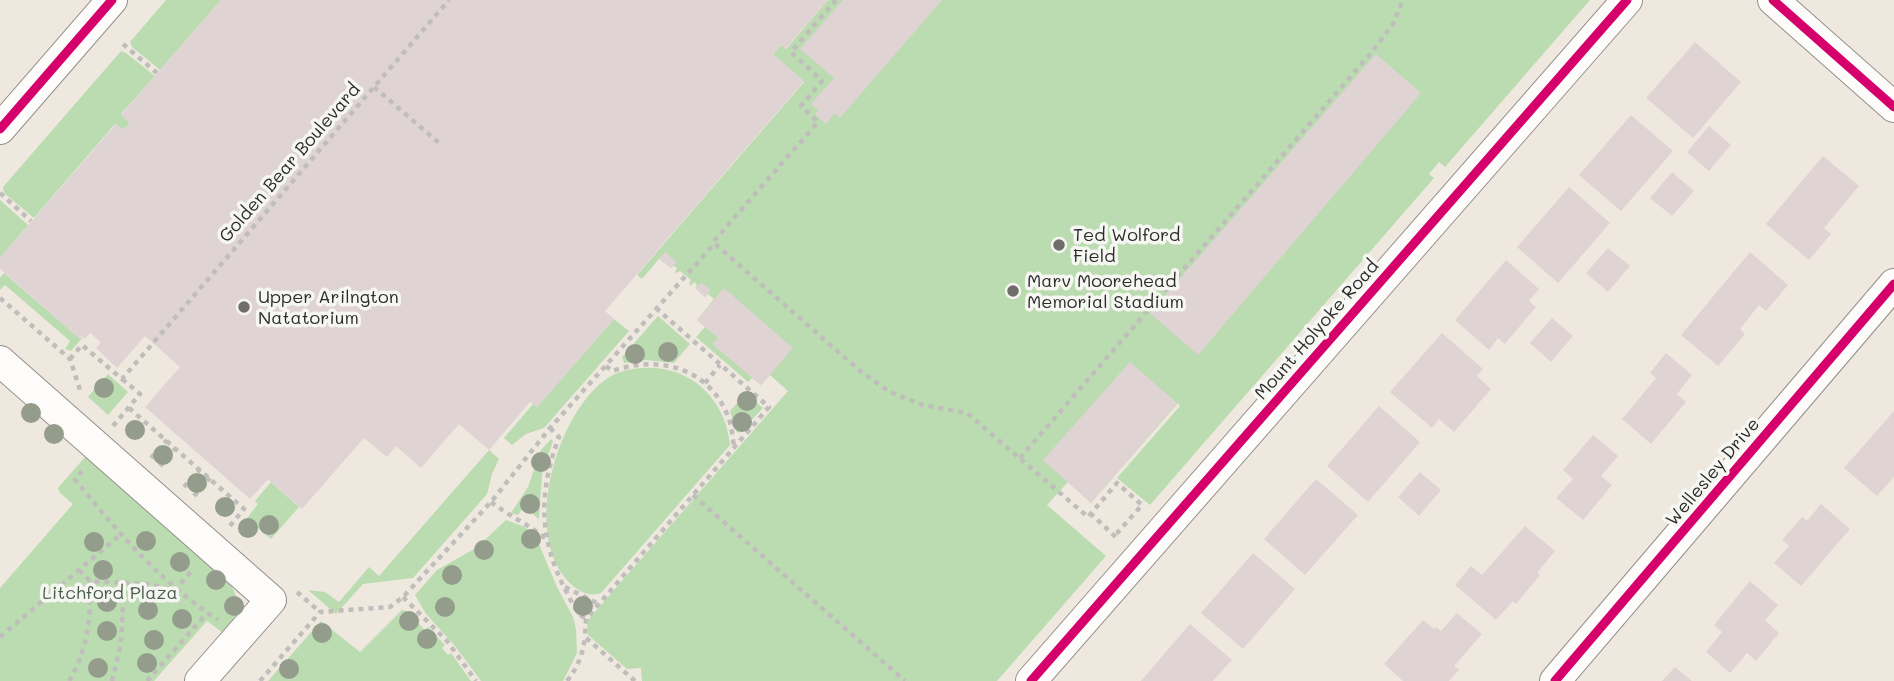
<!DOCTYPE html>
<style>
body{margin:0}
canvas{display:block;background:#efe8df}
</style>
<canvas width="1894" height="681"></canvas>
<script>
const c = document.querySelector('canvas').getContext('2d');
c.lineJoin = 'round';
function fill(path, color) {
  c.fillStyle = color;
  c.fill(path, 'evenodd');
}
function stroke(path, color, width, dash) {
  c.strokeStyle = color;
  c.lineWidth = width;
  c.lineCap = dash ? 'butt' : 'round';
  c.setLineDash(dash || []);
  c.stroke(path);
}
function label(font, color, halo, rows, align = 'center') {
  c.font = font + ' Mali,sans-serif';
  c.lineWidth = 7;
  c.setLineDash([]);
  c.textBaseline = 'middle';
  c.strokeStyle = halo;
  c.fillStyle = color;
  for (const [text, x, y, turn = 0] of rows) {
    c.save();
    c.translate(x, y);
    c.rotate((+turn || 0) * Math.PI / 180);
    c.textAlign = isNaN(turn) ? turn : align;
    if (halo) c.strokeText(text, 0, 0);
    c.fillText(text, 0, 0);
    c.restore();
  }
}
fill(new Path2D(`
 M166,0H221L160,70L132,47L130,42Z
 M828,0H1590L1445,167L1439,162L1429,174L1434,178L1150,505L1117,478L1180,406L1178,403L1091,503L1068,482L1047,505L1106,556L997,681H642L641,668L627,669L588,635L587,621L788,391L770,375L761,385L752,378L748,382L696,337L705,327L697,320L714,299L708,294L705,297L695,288L697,285L694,282L691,286L689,284L691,280L680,271L677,273L675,272L677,268L674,266L671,268L659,259L642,279L637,275L804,82L773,54L781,45L786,49Z
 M121,51L126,53L155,76L121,114L130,123L123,130L115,124L34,218L4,193L3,187Z
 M0,200L28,225L0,258Z
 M4,273L79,338L83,337L71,351L65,349L70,341L5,285L0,290V278Z
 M658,316L690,344L674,363L645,360L624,363L622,357Z
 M614,319L629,331L544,428L526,434L512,445L504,438L533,404L537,407Z
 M656,368C698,372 726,404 730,445L601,593C593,596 584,594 577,589C518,546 554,417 605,380C620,369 639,367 656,368Z
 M108,374L128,392L108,415L88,397Z
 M746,393L763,408L739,433L736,431L730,411Z
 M551,439L553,441L542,475L539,519L524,507L518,515L511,513L528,487L541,450Z
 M489,450L499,459L492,474L487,494L413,578L363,584L336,614L308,590L325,592L339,602L369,567L379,576Z
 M85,457L89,458L226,578C243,602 241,612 223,633L207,621L154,681H0V588L73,504L60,493L58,488Z
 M271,482L299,507L271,539L247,518L258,504L255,501Z
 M506,520L525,527L536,537L557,587L573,617L576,629L577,653L563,681H481L455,646L426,614L415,595L437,570L476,548Z
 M402,610L412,613L420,620L418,623L425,630L428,627L445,645L442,648L448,655L451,653L471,681H268L321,621L360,652Z`), '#bbdcb1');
fill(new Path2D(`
 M221,0H828L785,49L781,45L773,54L804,81L605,311L614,319L537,407L530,402L489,450L459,424L421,468L396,446L387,457L364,438L302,509L268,479L250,499L145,407L180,367L145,336L117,368L96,348L101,342L90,333L85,339L81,336L79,338L0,269V258L116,124L123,130L130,123L121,115Z
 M843,0H942L840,118L835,113L826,124L815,114L818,110L811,104L834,78L800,49Z
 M1695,42L1741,82L1693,138L1646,98Z
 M1376,54L1421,93L1198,355L1150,313Z
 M1631,115L1673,151L1621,211L1579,175Z
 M1709,126L1731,145L1709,171L1687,152Z
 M1823,156L1859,186L1824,228L1831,234L1809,260L1766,224Z
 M1672,172L1694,191L1672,216L1650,198Z
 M1569,187L1610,223L1558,283L1517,247Z
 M1608,248L1630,266L1608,292L1586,273Z
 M665,252L677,262L671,268L659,259Z
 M1750,252L1788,285L1766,311L1759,305L1740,329L1745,334L1718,366L1681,335Z
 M1506,260L1539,289L1529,301L1536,307L1505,344L1498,338L1489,350L1455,320Z
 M702,283L711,290L705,297L695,288Z
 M724,288L793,348L761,385L712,344L718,338L697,320Z
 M1552,318L1573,336L1551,362L1530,343Z
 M1442,333L1483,369L1477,376L1491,389L1454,432L1439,419L1432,428L1390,392Z
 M1666,353L1692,375L1677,394L1686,402L1651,444L1622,419L1656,378L1650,373Z
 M1130,362L1177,403L1091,503L1043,460Z
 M1379,406L1420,442L1368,502L1327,466Z
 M1894,411V477L1877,496L1844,468Z
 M1593,435L1618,456L1601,476L1612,485L1583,520L1556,498L1573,479L1563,470Z
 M1420,472L1441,490L1419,516L1398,497Z
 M1316,479L1358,515L1305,575L1264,539Z
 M1821,504L1850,529L1801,586L1774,563L1789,546L1782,540L1802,517L1807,521Z
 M1525,526L1555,551L1537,573L1540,575L1516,604L1513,601L1496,620L1455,585L1471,566L1482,575Z
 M1253,553L1295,589L1243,649L1201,613Z
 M1750,581L1778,605L1765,620L1779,633L1756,661L1747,653L1730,673L1706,652L1722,632L1714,625Z
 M1457,613L1482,634L1454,666L1459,670L1449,681H1403L1384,664L1423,620L1434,629L1436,627L1441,631Z
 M1190,624L1232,660L1213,681H1141Z
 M1675,667L1692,681H1662Z`), '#e0d3d4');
const minor = new Path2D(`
 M1773,0L1894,107
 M0,129L112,0
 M0,361L271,600L200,681
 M1031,681L1627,0
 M1555,681L1894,284`);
stroke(minor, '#938f8b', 32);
stroke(new Path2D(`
 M836,0L791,52L822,81L801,106L818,122L713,242L860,371L890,392L923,405L967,413L1088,517L1117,483L1142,505L1118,532L1121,535
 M123,44L157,73
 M374,87L439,143
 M0,193L31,221
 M0,298L70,359L81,393
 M70,359L82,345L122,379L449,0
 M606,366L612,371C658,355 707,367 727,414C732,424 732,436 734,446
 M705,383L720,365
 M129,408L244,509L229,527
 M113,426L140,394L122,379
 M550,428L559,437C539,491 538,536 565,589C571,600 575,612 586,619
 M151,458L167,440
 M1020,458L1371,53L1393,24L1403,0
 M160,466L176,448
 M82,471L75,480C121,535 157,579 218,620
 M184,487L200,469
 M693,495L905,681
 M194,496L210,478
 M491,502C509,516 528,524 545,538
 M1090,513L1118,539
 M79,570L90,581L149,584L175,590L193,569
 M565,587L599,604
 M297,592L320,612
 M403,597L447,641L476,681
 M0,637L121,534
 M69,681C88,650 91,616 90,581
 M112,681L121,643L124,582
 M147,681L207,613
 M260,681L320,612L390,607L403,597L491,502L550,428L715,243
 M567,681C578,667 582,656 585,638
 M635,681L585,637L586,619L769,407L657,309`), '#bfbebb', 4.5, [5, 5]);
stroke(minor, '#fdfcfa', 30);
stroke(new Path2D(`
 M1773,0L1894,107
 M0,129L112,0
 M1031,681L1627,0
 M1555,681L1894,284`), '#d6006c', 9);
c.fillStyle = '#949c8c';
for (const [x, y] of [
 [668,352],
 [635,354],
 [104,388],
 [747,401],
 [31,413],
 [742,422],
 [135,430],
 [54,434],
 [163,455],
 [541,462],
 [197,483],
 [530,504],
 [225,507],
 [269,525],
 [248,528],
 [531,539],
 [146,541],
 [94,542],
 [484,550],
 [180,562],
 [103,570],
 [452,575],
 [216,580],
 [107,602],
 [234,606],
 [583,606],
 [445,607],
 [148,610],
 [182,619],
 [409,621],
 [107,631],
 [322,633],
 [427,639],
 [154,640],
 [147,663],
 [98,668],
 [289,669]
]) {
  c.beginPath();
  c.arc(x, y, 10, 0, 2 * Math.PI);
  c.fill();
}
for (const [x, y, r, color] of [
 [1059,245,7,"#706d6a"],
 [1013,291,7,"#706d6a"],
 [244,307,7,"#706d6a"]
]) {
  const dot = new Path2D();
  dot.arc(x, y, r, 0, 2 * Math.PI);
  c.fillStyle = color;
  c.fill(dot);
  stroke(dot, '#f6f6f2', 2.5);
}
label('18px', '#2b2b2b', '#f6f6f2', [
 ["Golden Bear Boulevard",290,163,-49],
 ["Mount Holyoke Road",1317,330,-49],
 ["Wellesley Drive",1713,472,-50]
]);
label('18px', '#2b2b2b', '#f6f6f2', [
 ["Ted Wolford",1073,235],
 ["Field",1073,256],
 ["Marv Moorehead",1027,281],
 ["Memorial Stadium",1027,302],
 ["Upper Arilngton",258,297],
 ["Natatorium",258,318]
], 'left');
label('18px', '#4a5d48', '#f6f6f2', [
 ["Litchford Plaza",110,593]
]);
</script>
